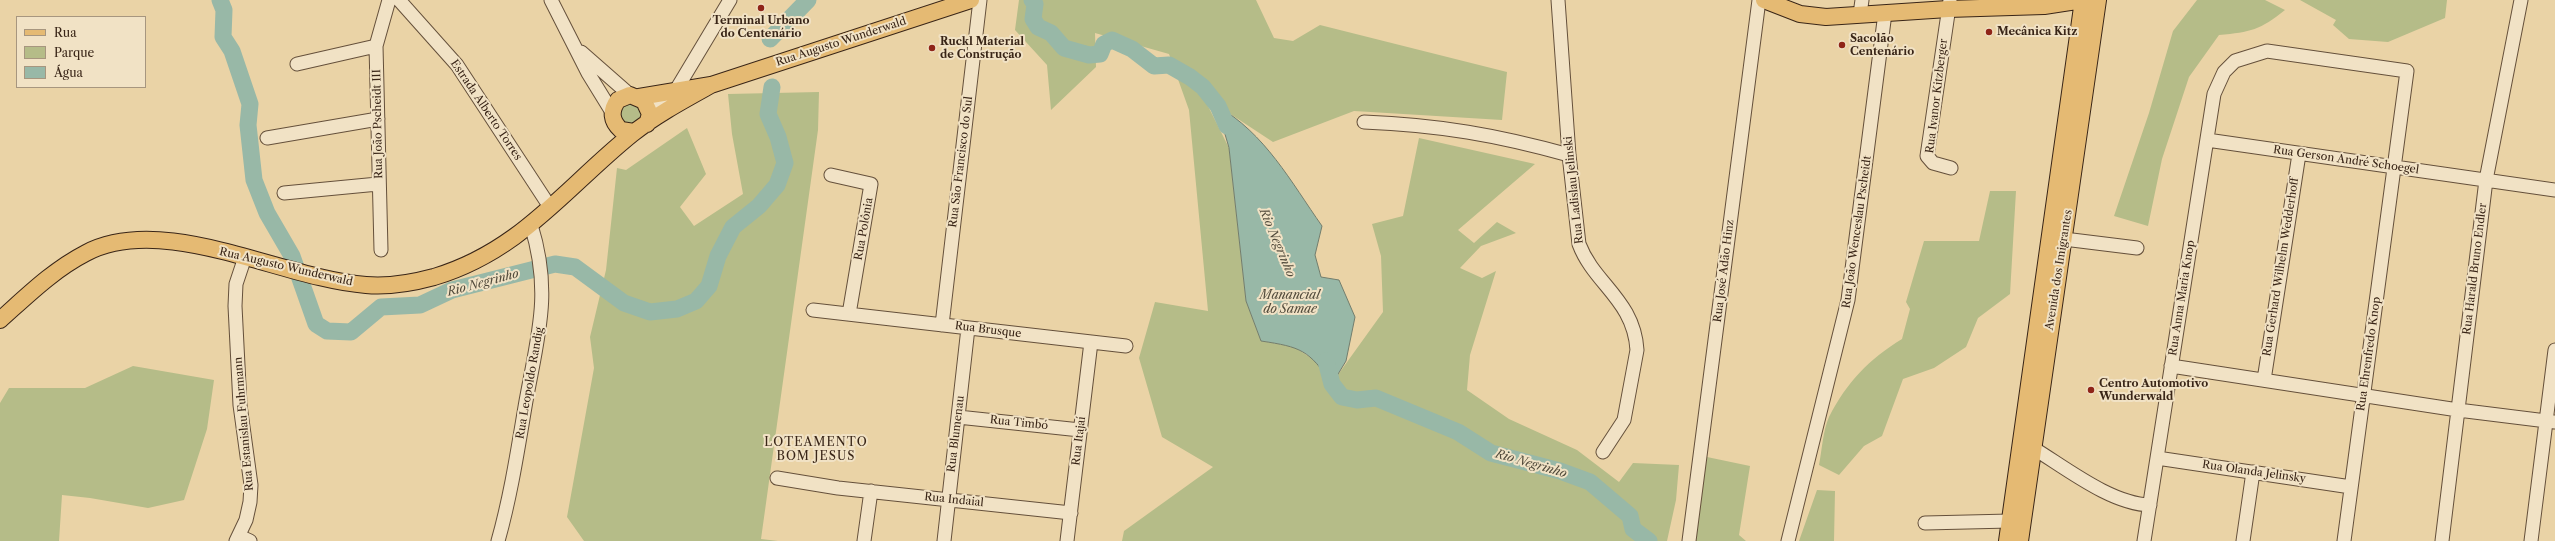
<!DOCTYPE html>
<meta charset="utf-8">
<style>
body{margin:0}
#map{position:relative;width:2555px;height:541px;overflow:hidden;background:#ead3a6;font-family:"Libre Caslon Text",serif}
canvas{display:block}
.legend{position:absolute;left:16px;top:16px;width:130px;height:72px;box-sizing:border-box;background:#f1e2c5;border:1px solid #a7967f;margin:0;padding:5px 7px;list-style:none;font-size:12px;color:#392517}
.legend li{display:flex;align-items:center;gap:8px;height:20px}
.legend b{width:20px;border:1px solid #a7967f}
</style>
<div id="map">
<canvas width="2555" height="541"></canvas>
<ul class="legend">
<li><b style="height:5px;background:#e5ba73"></b>Rua</li>
<li><b style="height:11px;background:#b5bc88"></b>Parque</li>
<li><b style="height:11px;background:#98b8a7"></b>Água</li>
</ul>
</div>
<script>
const c = document.querySelector('canvas').getContext('2d');
c.lineJoin = 'round';
function fill(path, color) {
  c.fillStyle = color;
  c.fill(path, 'evenodd');
}
function stroke(path, color, width, dash) {
  c.strokeStyle = color;
  c.lineWidth = width;
  c.lineCap = dash ? 'butt' : 'round';
  c.setLineDash(dash || []);
  c.stroke(path);
}
function label(font, color, halo, rows, align = 'center') {
  c.font = font + ' "Libre Caslon Text",serif';
  c.lineWidth = 4;
  c.setLineDash([]);
  c.textBaseline = 'middle';
  c.strokeStyle = halo;
  c.fillStyle = color;
  for (const [text, x, y, turn = 0] of rows) {
    c.save();
    c.translate(x, y);
    c.rotate((+turn || 0) * Math.PI / 180);
    c.textAlign = isNaN(turn) ? turn : align;
    if (halo) c.strokeText(text, 0, 0);
    c.fillText(text, 0, 0);
    c.restore();
  }
}
fill(new Path2D(`
 M1019,0H1256L1274,38L1293,41L1320,25L1507,72L1502,120L1354,111L1273,142L1203,96L1229,148L1246,301L1261,341L1293,346L1317,362L1332,383L1383,312L1381,256L1372,224L1403,216L1419,138L1535,164L1458,230L1474,243L1497,222L1516,233L1481,246L1460,268L1482,278L1496,271L1470,355L1467,390L1509,419L1577,450L1619,482L1633,463L1679,465L1676,500L1667,541H1122L1124,531L1213,467L1162,437L1139,358L1155,302L1208,311L1189,110L1169,54L1095,33L1096,67L1051,110L1047,65L1015,30Z
 M2197,0H2265L2285,10C2260,30 2251,32 2219,35L2189,77L2162,159L2148,226L2114,216L2149,113L2173,31Z
 M2300,0H2447L2445,18L2388,42L2349,39L2333,25L2336,20Z
 M819,92L818,130L761,539L778,541H584L567,517L594,368L590,337L606,270L617,168L626,170L687,128L706,174L680,207L694,226L743,194L732,134L728,94Z
 M636,103L643,112L639,123L624,125L619,110L624,104Z
 M1990,191H2016L2010,294L1978,318L1966,347L1934,368L1903,379L1882,436L1864,446L1839,475L1819,465C1822,450 1823,430 1829,417C1847,382 1869,359 1902,339L1910,309L1906,302L1924,241H1979Z
 M133,366L214,380L207,429L184,500L148,508L90,498L62,495L59,541H0V403L9,388H85Z
 M1707,457L1750,466L1739,535L1746,541H1692Z
 M1817,490L1835,491L1834,541H1799Z`), '#b5bc88');
const water = new Path2D(`
 M1217,106C1265,133 1291,182 1322,226L1315,255L1321,277L1339,280L1355,317L1346,361L1332,384C1309,350 1301,347 1261,341L1246,301L1229,148Z`);
fill(water, '#98b8a7');
stroke(water, '#727d6d', 1);
stroke(new Path2D(`
 M220,0L224,10L223,37L232,51L250,104L248,125L254,180L267,213L292,256L316,324L327,331L351,332L381,307L420,305L452,290L555,264L575,267L624,303L650,312L677,309L696,301L709,286L718,256L733,227L759,206L777,185L785,163L778,137L768,114L772,87
 M1032,0L1035,4L1033,19L1038,27L1051,33L1064,48L1089,55L1100,54L1104,44L1112,40L1132,49L1154,66L1169,65L1190,77L1203,87L1218,106L1227,126
 M770,39L808,0
 M1326,361L1332,384L1342,397L1357,400L1376,398L1458,432L1491,453L1560,471L1590,482L1630,516L1633,529L1649,541`), '#98b8a7', 17);
const minor = new Path2D(`
 M399,0L457,65L550,207
 M551,0L588,73L612,112
 M1558,0L1569,155L1579,244C1594,284 1634,300 1637,350L1624,420L1603,452
 M1950,0L1927,156L1933,163L1951,168
 M1860,14L1862,0
 M581,52L630,95
 M297,64L376,46
 M650,114L676,90L730,0
 M1364,122C1439,125 1497,135 1569,155
 M267,138L378,119
 M2207,140L2555,190
 M831,175L871,184L849,314
 M284,193L378,184
 M2064,239L2137,248
 M381,250L376,46L389,0
 M813,310L1126,346
 M942,325L980,0
 M2171,366L2458,410L2555,422
 M2264,380L2299,154
 M958,417L1080,430
 M2033,448C2066,468 2111,504 2150,505
 M2157,458L2351,487
 M777,478L838,488L1071,513
 M1925,523L2010,521
 M239,536L250,541
 M236,541L246,520L250,502L251,485L240,405L235,306L236,284L245,257
 M498,541C511,495 518,448 526,401C538,335 552,292 531,225
 M864,541L871,491
 M944,541L968,328
 M1067,541L1091,342
 M1689,541L1759,0
 M1788,541L1848,300L1885,13
 M2144,541L2214,94L2224,72L2235,61L2267,51L2407,71L2344,541
 M2243,541L2253,472
 M2442,541L2486,180L2521,0
 M2531,541L2555,350`);
const major = new Path2D(`
 M1764,0L1800,14L1826,17L1948,9L2044,6L2083,0
 M639,97L711,85L971,0
 M634,132L621,130C611,121 610,111 618,100L630,95L644,101L650,114L647,124
 M0,320C27,296 53,270 86,253C164,212 283,279 366,285C389,287 412,283 434,277C521,251 565,188 632,134C656,115 684,100 711,85
 M2007,541L2083,0
 M2020,541L2098,0`);
stroke(minor, '#65503b', 15);
stroke(major, '#392517', 18);
stroke(minor, '#f1e2c5', 13);
stroke(major, '#e5ba73', 16);
for (const [x, y, r, color] of [
 [761,8,4,"#8f2418"],
 [1989,32,4,"#8f2418"],
 [1842,45,4,"#8f2418"],
 [932,48,4,"#8f2418"],
 [2091,390,4,"#8f2418"]
]) {
  const dot = new Path2D();
  dot.arc(x, y, r, 0, 2 * Math.PI);
  c.fillStyle = color;
  c.fill(dot);
  stroke(dot, '#f1e2c5', 1.5);
}
label('bold 11px', '#392517', '#f1e2c5', [
 ["Terminal Urbano",761,21,"center"],
 ["do Centenário",761,34,"center"],
 ["Mecânica Kitz",1997,32],
 ["Sacolão",1850,39],
 ["Centenário",1850,52],
 ["Ruckl Material",940,42],
 ["de Construção",940,55],
 ["Centro Automotivo",2099,384],
 ["Wunderwald",2099,397]
], 'left');
label('11px', '#392517', '#f1e2c5', [
 ["Rua Augusto Wunderwald",841,42,-18],
 ["Rua Ivanor Kitzberger",1937,96,-83],
 ["Estrada Alberto Torres",486,110,56],
 ["Rua João Pscheidt III",378,124,-91],
 ["Rua Gerson André Schoegel",2346,160,8],
 ["Rua São Francisco do Sul",961,162,-83],
 ["Rua Ladislau Jelinski",1574,190,-96],
 ["Rua Polônia",864,229,-80],
 ["Rua João Wenceslau Pscheidt",1857,232,-82],
 ["Rua Augusto Wunderwald",286,267,13],
 ["Rua Gerhard Wilhelm Wedderhoff",2281,267,-81],
 ["Rua Harald Bruno Endler",2475,269,-83],
 ["Avenida dos Imigrantes",2059,270,-81],
 ["Rua José Adão Hinz",1724,271,-83],
 ["Rua Anna Maria Knop",2182,298,-81],
 ["Rua Brusque",988,330,7],
 ["Rua Ehrenfredo Knop",2369,354,-82],
 ["Rua Leopoldo Randig",530,383,-80],
 ["Rua Timbó",1019,423,6],
 ["Rua Estanislau Fuhrmann",244,424,-95],
 ["Rua Blumenau",956,434,-83],
 ["Rua Itajaí",1079,441,-83],
 ["Rua Olanda Jelinsky",2254,472,8],
 ["Rua Indaial",954,500,6]
]);
label('italic 12px', '#514a3b', '#f1e2c5', [
 ["Rio Negrinho",1277,243,67],
 ["Rio Negrinho",483,283,-15],
 ["Manancial",1290,296],
 ["do Samae",1290,310],
 ["Rio Negrinho",1531,464,16]
]);
c.letterSpacing = '1px';
label('12px', '#392517', '#f1e2c5', [
 ["LOTEAMENTO",816,443],
 ["BOM JESUS",816,457]
]);
c.letterSpacing = '0px';
</script>
